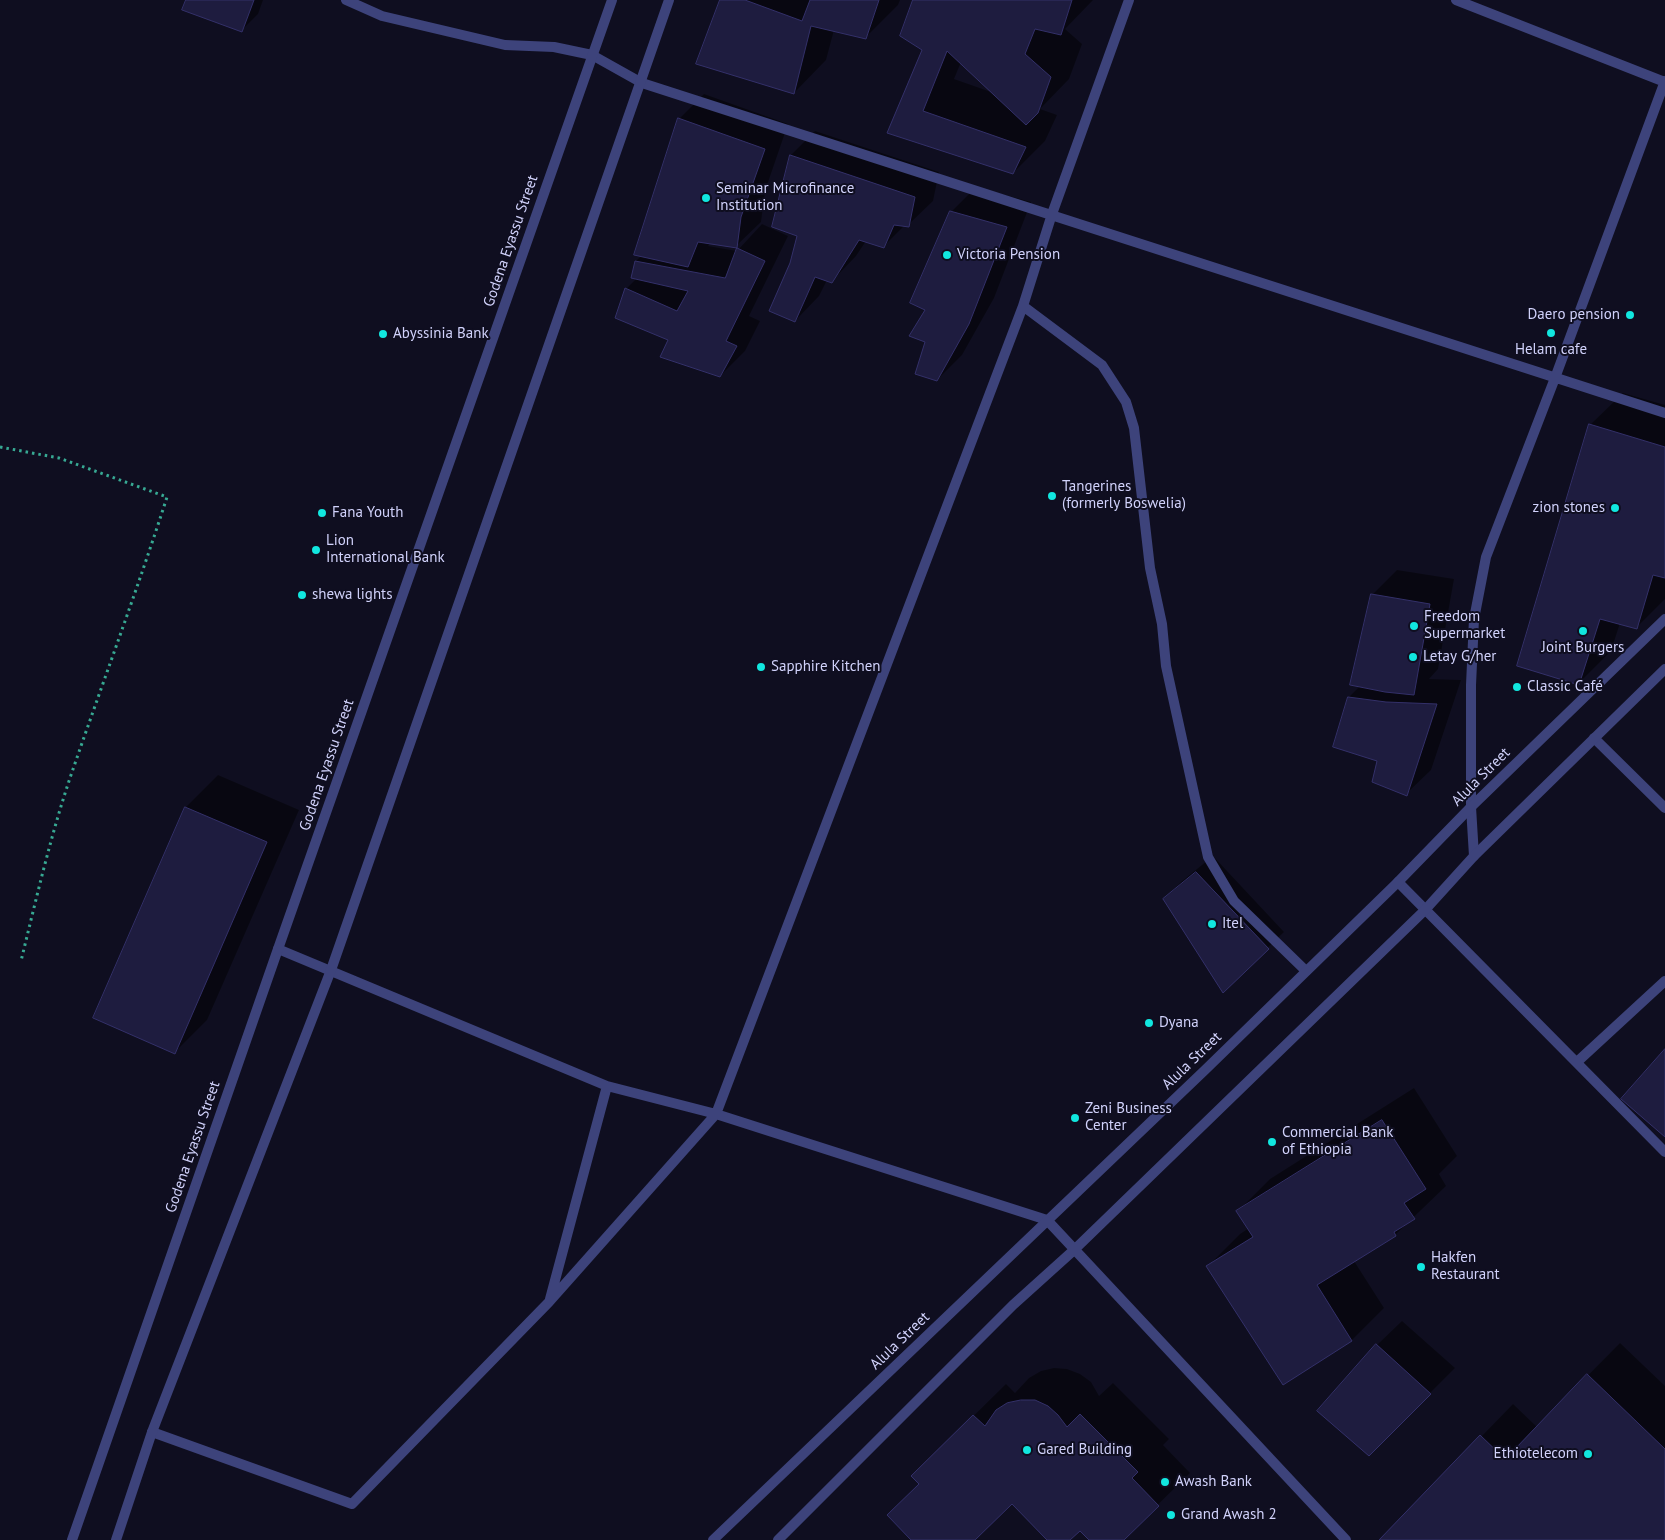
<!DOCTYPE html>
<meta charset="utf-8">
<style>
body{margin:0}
canvas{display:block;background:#0f0e20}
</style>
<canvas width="1665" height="1540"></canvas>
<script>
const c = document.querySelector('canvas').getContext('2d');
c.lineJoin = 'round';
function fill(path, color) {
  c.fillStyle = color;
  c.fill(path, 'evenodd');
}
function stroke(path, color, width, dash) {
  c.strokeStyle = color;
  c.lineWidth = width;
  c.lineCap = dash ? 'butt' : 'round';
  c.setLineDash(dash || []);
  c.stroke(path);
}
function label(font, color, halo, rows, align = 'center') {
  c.font = font + ' "PT Sans",sans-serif';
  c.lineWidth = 4;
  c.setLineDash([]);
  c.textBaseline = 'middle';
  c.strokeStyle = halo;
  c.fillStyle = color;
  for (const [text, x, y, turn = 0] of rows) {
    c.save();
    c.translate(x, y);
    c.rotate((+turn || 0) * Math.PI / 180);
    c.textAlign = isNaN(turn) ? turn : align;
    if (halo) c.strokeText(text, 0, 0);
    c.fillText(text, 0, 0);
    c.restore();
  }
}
fill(new Path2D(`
 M187,0H263L258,14L241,31Z
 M721,0H900L898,5L866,37L834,30L826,60L794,93Z
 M914,0H1093L1065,29L1082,44L1069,79L1040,109L1057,115L1045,141L1013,173L888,133L924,50ZM961,62L994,93L954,79Z
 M704,94L788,124L765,191L761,222L736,246L711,242L708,246L737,251L762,224L788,236L749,316L760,321L745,351L720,376L670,339L617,318L626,289L637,278L632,277L636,261L642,255L679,119Z
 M815,131L939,172L933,201L908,225H905L884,246L866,241L856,256L832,281L827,280L819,296L795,321L791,263L798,235L791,155Z
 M976,187L1031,202L994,298L962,355L937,380L927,341L926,309L951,212Z
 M1623,393L1665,405V599L1636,628L1620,623L1611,651L1579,683L1590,425Z
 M1397,570L1454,579L1438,669L1429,679L1461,680L1431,770L1406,794L1379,760L1349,697L1360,686L1372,595Z
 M218,775L299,810L207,1020L175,1052L186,807Z
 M1213,856L1284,932L1223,991L1165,899L1181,882Z
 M1414,1088L1457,1156L1439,1174L1446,1186L1395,1235L1354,1261L1384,1308L1352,1340L1283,1384L1208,1266L1240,1234L1249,1228L1238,1211L1270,1179Z
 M1402,1321L1455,1368L1369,1454L1377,1345Z
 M1620,1343L1665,1386V1540H1381L1513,1404L1537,1427Z
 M1054,1368L1067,1369L1080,1374L1091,1382L1099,1396L1113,1383L1169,1439L1163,1445L1190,1473L1122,1540H1091L1080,1529L1068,1540H1049L1012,1503L973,1540H913L920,1484L945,1444L1006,1384L1015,1393L1029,1378L1041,1371Z`), '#0007');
const building = new Path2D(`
 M186,0H254L242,32L182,10Z
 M720,0H745L802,21L810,0H879L866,39L811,26L794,94L696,64Z
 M913,0H1072L1061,35L1035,29L1025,54L1051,77L1038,113L1026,125L947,51L923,111L1026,147L1013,174L887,133L922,50L900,36Z
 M678,118L765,149L741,217L737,248L698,242L688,267L634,255Z
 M790,155L915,197L909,227L894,225L884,248L859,240L832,283L815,277L795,322L769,311L790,263L797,236L772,227Z
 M950,211L1007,227L969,324L937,381L915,374L925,342L909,336L925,310L910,303Z
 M737,248L765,261L726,341L737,346L720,377L660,357L668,340L615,318L625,288L677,311L688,291L631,278L635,261L725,278Z
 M1589,424L1665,447V578L1653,575L1637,629L1600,619L1579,685L1517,666Z
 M1371,594L1430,604L1414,695L1385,692L1350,685Z
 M1348,697L1386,702L1437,704L1407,796L1372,782L1377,761L1333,747Z
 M185,807L267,842L175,1054L93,1018Z
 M1196,872L1269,949L1223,993L1163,899Z
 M1665,1049V1137L1621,1099Z
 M1382,1120L1426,1189L1404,1203L1415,1219L1394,1232L1396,1236L1317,1285L1352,1341L1283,1385L1206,1266L1253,1237L1236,1211Z
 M1376,1344L1431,1394L1369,1456L1317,1411Z
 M1587,1374L1665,1449V1540H1379L1480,1435L1505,1459Z
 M1021,1400H1035L1048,1406L1058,1415L1067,1427L1080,1414L1138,1472L1132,1478L1159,1506L1124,1540H1089L1080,1531L1070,1540H1047L1012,1504L975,1540H911L887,1515L919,1484L911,1476L973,1415L985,1426L996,1410L1007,1403Z`);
fill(building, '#1e1c3f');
stroke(building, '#333069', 1);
stroke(new Path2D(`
 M0,447L59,458L167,497C137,591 102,684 70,778C50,838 36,900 21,961`), '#37a993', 3, [2.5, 4]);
stroke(new Path2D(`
 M346,0L382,16L505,45L554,47L592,55L642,83L1665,413
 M1456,0L1665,82
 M1023,306L1102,365L1126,402L1134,428L1150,568L1162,624L1166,666L1208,857L1234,901L1306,971
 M1594,738L1665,808
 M1474,856L1471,807V685L1474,619L1486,557L1555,378L1665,81
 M1398,882L1665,1152
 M278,949L607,1086L716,1114L1047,1220
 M1577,1062L1665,981
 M550,1299L607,1086
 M152,1432L352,1504L549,1302L716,1114L1023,306L1052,214L1129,0`), '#3d437b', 10);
stroke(new Path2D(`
 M1047,1220L1346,1540
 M72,1540L278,949L612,0
 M116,1540L152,1432L331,970L669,0
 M713,1540L1205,1070L1398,882L1471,807L1665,619
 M778,1540L1013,1305L1074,1250L1425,910L1474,856L1665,669`), '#3d437b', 10);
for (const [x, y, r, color] of [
 [706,198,5,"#11e7df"],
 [947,255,5,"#11e7df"],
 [1630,315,5,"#11e7df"],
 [1551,333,5,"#11e7df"],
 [383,334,5,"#11e7df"],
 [1052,496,5,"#11e7df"],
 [1615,508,5,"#11e7df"],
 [322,513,5,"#11e7df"],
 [316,550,5,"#11e7df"],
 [302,595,5,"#11e7df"],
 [1414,626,5,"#11e7df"],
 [1583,631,5,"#11e7df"],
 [1413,657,5,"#11e7df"],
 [761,667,5,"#11e7df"],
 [1517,687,5,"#11e7df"],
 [1212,924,5,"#11e7df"],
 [1149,1023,5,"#11e7df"],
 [1075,1118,5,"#11e7df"],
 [1272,1142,5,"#11e7df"],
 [1421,1267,5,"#11e7df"],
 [1027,1450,5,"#11e7df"],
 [1588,1454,5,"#11e7df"],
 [1165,1482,5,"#11e7df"],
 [1171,1515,5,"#11e7df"]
]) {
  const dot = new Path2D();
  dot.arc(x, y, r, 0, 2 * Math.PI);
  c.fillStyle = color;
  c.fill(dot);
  stroke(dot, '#0f0e20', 2);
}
label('15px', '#d1d2fb', '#0f0e20', [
 ["Seminar Microfinance",716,189],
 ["Institution",716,206],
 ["Victoria Pension",957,255],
 ["Daero pension",1620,315,"right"],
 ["Abyssinia Bank",393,334],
 ["Helam cafe",1551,350,"center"],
 ["Tangerines",1062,487],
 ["(formerly Boswelia)",1062,504],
 ["zion stones",1605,508,"right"],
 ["Fana Youth",332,513],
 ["Lion",326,541],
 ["International Bank",326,558],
 ["shewa lights",312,595],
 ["Freedom",1424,617],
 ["Supermarket",1424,634],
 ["Joint Burgers",1583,648,"center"],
 ["Letay G/her",1423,657],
 ["Sapphire Kitchen",771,667],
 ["Classic Café",1527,687],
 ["Itel",1222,924],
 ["Dyana",1159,1023],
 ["Zeni Business",1085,1109],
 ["Center",1085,1126],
 ["Commercial Bank",1282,1133],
 ["of Ethiopia",1282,1150],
 ["Hakfen",1431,1258],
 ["Restaurant",1431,1275],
 ["Gared Building",1037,1450],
 ["Ethiotelecom",1578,1454,"right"],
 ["Awash Bank",1175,1482],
 ["Grand Awash 2",1181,1515]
], 'left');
label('15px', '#d1d2fb', '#0f0e20', [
 ["Godena Eyassu Street",511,241,-71],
 ["Godena Eyassu Street",327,765,-71],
 ["Alula Street",1481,777,-45],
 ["Alula Street",1192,1061,-44],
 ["Godena Eyassu Street",193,1147,-71],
 ["Alula Street",900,1341,-44]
]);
</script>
